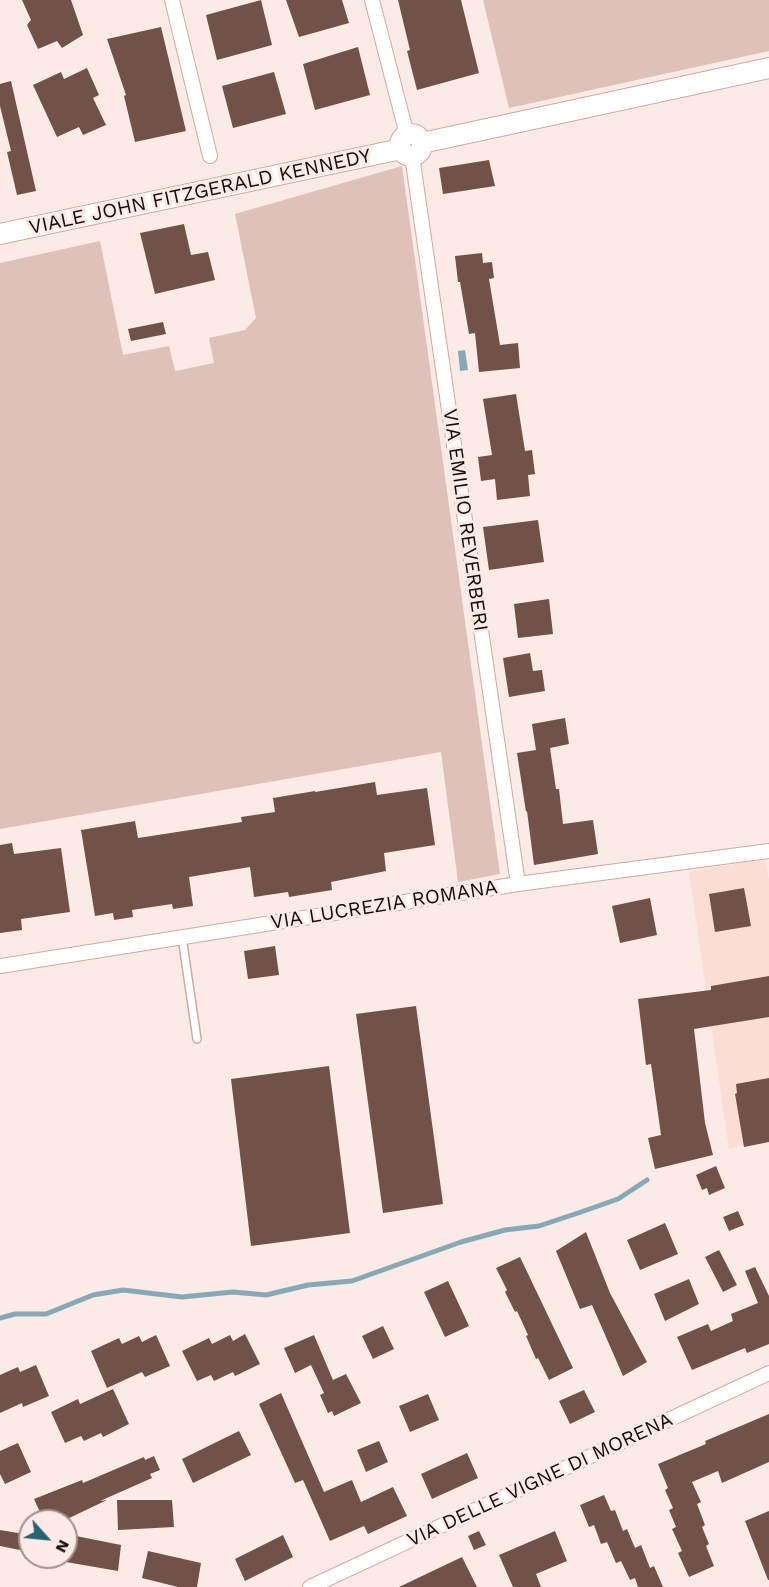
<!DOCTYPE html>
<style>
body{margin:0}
#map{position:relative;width:769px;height:1587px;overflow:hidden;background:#fbeae5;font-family:"Work Sans",sans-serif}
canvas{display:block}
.north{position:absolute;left:18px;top:1509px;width:60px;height:60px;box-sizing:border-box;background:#fbeae5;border:2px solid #9f908c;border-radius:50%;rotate:117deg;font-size:16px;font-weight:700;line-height:24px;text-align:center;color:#150906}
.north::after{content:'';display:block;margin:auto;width:21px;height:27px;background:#236478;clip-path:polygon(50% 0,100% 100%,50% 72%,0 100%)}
</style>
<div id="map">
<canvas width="769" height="1587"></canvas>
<div class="north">N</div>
</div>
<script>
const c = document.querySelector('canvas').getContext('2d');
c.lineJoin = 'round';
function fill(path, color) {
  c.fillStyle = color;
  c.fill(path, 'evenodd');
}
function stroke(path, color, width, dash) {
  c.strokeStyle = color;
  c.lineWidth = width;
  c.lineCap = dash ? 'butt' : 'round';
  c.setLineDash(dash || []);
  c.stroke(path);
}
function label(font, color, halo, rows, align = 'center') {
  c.font = font + ' "Work Sans",sans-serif';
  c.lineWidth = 6;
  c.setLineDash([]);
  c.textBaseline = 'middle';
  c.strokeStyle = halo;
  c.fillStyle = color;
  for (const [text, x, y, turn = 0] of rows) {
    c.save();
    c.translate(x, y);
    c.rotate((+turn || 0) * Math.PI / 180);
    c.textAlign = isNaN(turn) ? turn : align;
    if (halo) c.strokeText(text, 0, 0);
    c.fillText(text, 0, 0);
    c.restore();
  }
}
fill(new Path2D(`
 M765,859L769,880V1138L729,1149L689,872Z`), '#faddd4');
fill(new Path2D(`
 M483,0H769V51L509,108Z
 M402,166L500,874L458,882L441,752L0,829V263L100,241L123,355L169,346L175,371L214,363L209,338L245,330L256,318L235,214Z`), '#dec1b8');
fill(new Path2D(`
 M465,350L468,370L460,371L458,351Z`), '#85a9b6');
stroke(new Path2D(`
 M0,1318L15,1314H46L93,1295L123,1290L182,1297L233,1292L266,1295L308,1285L352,1281L461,1242L505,1230L539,1226L581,1212L618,1199L647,1180`), '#85a9b6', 5);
fill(new Path2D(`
 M22,0H71L83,35L62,48L57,41L38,49L27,25L31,20Z
 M261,0L272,45L217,60L206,15Z
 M286,0H342L349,23L299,37Z
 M398,0H461L479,73L417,90L407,51L410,50Z
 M161,27L186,131L135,142L124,96L126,95L107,39Z
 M358,47L370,95L315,110L303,64Z
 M87,68L99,95L93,98L106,125L83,135L79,127L57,137L33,85L61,72L64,79Z
 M274,72L286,114L233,128L222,86Z
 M11,81L36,191L17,195L7,152L11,151L0,106V84Z
 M489,160L495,186L443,194L439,168Z
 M184,224L191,255L208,252L215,280L155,294L140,233Z
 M482,253L483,263L492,262L494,278L489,279L500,345L518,343L520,368L479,372L475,333L469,334L460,282H458L455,256Z
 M163,322L166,334L131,341L128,329Z
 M516,394L525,451L532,450L535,474L528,475L530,496L497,500L495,479L481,481L478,457L492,455L483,399Z
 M538,520L544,562L489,570L483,527Z
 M549,599L553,634L518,638L514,604Z
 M530,653L533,671L542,670L545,691L509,697L503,658Z
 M565,718L569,744L550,748L556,789H559L563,824L593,820L598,854L534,865L527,811L526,812L517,753L536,750L532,724Z
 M375,782L377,795L427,788L435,845L384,853L386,871L331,882L332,890L289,897L288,892L254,897L250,867L189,877L193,906L173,909L172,904L132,910L133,917L114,920L113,913L95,916L81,830L135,821L138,838L242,822L241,817L275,812L273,798L315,791V792Z
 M12,843L14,854L61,848L70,912L21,919L22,930L0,933V845Z
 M744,888L751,926L715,932L709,894Z
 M650,898L657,935L620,943L612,906Z
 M275,946L279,975L248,979L244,951Z
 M769,976V1017L694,1029L705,1123L713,1155L655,1169L648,1138L661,1135L651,1064L646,1065L638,999L711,990V986Z
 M416,1006L443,1204L383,1213L356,1014Z
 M329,1066L350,1233L251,1246L231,1079Z
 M769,1078V1142L744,1147L735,1094L737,1093L736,1084Z
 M716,1166L725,1188L709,1195L707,1188L702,1190L696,1175Z
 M738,1211L744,1225L729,1231L723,1217Z
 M665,1223L678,1254L640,1270L627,1240Z
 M586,1232L610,1293L647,1362L623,1376L592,1305L580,1309L556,1251Z
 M719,1250L737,1285L723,1292L705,1257Z
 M520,1257L573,1368L549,1380L538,1358L536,1359L526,1336L528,1335L517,1311L515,1312L505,1292L507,1290L496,1268Z
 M755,1267L769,1296V1344L747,1353L745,1348L692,1370L677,1337L708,1324L711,1331L733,1321L731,1314L758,1303L745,1271Z
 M689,1279L699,1304L665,1321L654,1294Z
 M448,1281L469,1326L445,1337L424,1292Z
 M383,1326L394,1349L373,1359L362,1336Z
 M245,1334L260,1364L235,1376L233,1372L214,1381L211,1375L197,1381L182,1351L209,1338L212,1344L230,1335L233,1341Z
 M156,1335L170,1366L145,1377L142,1372L107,1388L91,1351L119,1338L122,1344L139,1336L142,1342Z
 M314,1335L333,1380L346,1374L361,1403L334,1416L332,1411L328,1413L320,1395L324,1393L311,1365L295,1373L284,1348Z
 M36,1365L49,1396L23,1407L22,1403L0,1413V1375L18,1367L20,1372Z
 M113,1389L129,1424L103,1437L101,1433L84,1441L81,1436L65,1443L51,1412L78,1399L80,1404Z
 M584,1390L595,1412L570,1424L559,1401Z
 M281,1393L324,1492L352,1480L361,1502L393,1487L407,1516L368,1534L364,1526L330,1541L303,1480L295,1483L259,1404Z
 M428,1394L439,1420L410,1432L399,1406Z
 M769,1414V1462L722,1483L718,1471L692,1482L701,1502L697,1504L705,1525L702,1527L709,1544L706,1546L714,1566L689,1577L678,1553L682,1551L672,1529L676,1527L669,1510L673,1508L665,1490L668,1488L658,1464L706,1444L705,1441Z
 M239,1431L251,1455L193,1483L182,1459Z
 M379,1441L388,1462L366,1472L357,1450Z
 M18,1443L31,1472L5,1484L0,1474V1451Z
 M467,1453L478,1478L432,1499L421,1474Z
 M154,1456L160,1470L150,1474L152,1478L100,1501L107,1500L63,1521H44L34,1499L82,1480L83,1483L144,1457L145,1460Z
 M604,1495L611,1511L615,1510L623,1531L627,1529L635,1548L641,1545L650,1568L654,1566L663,1587H638L635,1578L630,1580L621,1561L616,1563L607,1542L601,1544L594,1525L589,1527L580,1505Z
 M117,1500H172L174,1527L118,1530Z
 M769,1511V1580H768L745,1521Z
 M0,1530L30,1535V1552L0,1546Z
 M479,1531L486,1545L474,1550L468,1536Z
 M555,1531L567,1561L536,1574L541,1587H513L499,1555Z
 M66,1534L121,1545L118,1571L66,1562Z
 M283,1535L293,1557L245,1581L235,1559Z
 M148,1551L201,1563L197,1587H178L142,1578Z
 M462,1557L477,1587H399Z`), '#705248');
const lane = new Path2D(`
 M182,937L197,1039`);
const street = new Path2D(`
 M172,0L210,156
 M372,0L407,135
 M412,156L518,884
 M0,966L518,884L769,851
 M310,1587L769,1373`);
const secondary = new Path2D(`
 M400 145a11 11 0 1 1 22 0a11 11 0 1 1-22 0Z
 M422,143L769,68
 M0,234L401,149`);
stroke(lane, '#d0aa9e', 10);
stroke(street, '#d0aa9e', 16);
stroke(secondary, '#d0aa9e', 22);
stroke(lane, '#fff', 7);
stroke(street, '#fff', 14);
stroke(secondary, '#fff', 20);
label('20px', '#150906', '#fbeae5', [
 ["VIALE JOHN FITZGERALD KENNEDY",200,192,-12],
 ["VIA EMILIO REVERBERI",465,520,82],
 ["VIA LUCREZIA ROMANA",384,905,-9],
 ["VIA DELLE VIGNE DI MORENA",540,1480,-25]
]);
</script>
